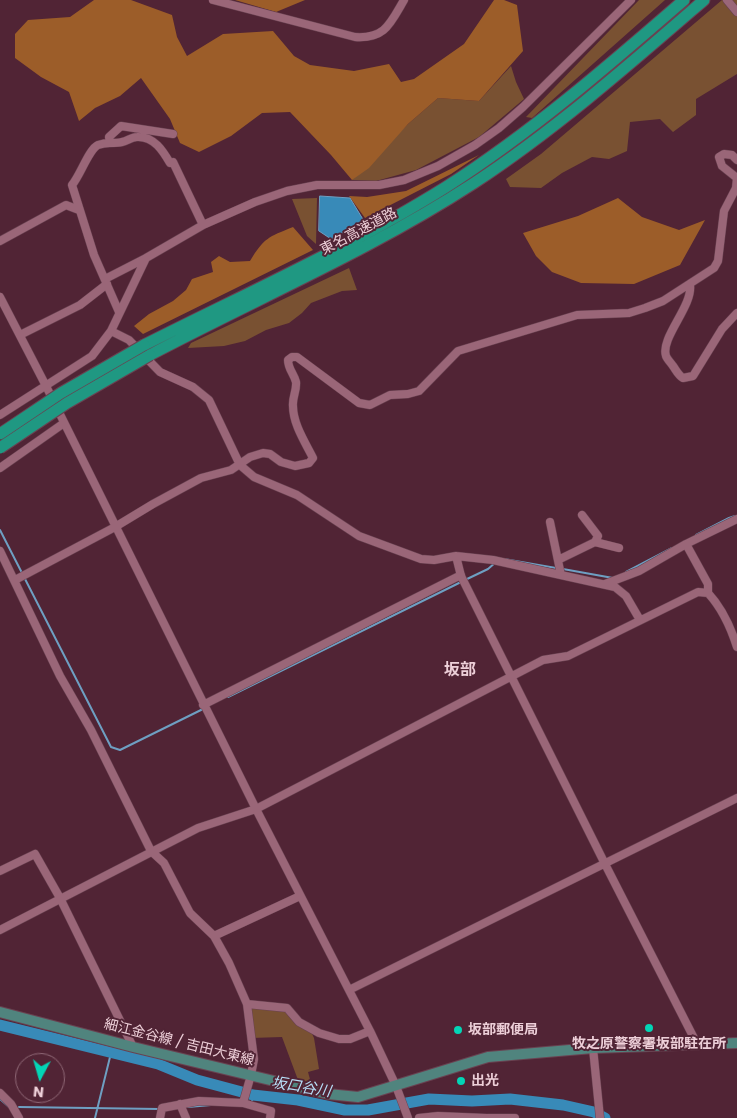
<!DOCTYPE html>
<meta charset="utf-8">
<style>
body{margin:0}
#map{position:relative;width:737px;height:1118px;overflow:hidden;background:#512435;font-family:Poppins,sans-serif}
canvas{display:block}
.north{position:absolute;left:15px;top:1053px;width:50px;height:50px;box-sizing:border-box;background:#512435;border:1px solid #8f6876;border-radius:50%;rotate:186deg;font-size:14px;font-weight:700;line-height:20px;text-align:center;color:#edcfd8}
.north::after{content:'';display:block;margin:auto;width:18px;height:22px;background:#03d5b6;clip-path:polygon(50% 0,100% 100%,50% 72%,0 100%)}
</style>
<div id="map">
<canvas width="737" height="1118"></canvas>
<div class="north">N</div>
</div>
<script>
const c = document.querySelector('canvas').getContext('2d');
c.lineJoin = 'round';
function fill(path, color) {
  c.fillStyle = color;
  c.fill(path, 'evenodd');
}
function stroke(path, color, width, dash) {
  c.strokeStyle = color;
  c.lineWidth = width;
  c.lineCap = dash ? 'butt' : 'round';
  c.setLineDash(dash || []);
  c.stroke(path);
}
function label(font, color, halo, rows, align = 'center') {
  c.font = font + ' Poppins,"Noto Sans JP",sans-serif';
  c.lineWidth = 4;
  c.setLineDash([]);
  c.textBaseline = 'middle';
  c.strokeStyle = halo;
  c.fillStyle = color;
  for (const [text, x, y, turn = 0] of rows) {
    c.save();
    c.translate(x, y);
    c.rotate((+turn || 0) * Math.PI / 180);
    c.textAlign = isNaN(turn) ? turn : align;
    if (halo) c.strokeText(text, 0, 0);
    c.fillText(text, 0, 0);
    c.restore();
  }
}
fill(new Path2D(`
 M639,0H665L532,118L526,117Z
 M722,0H737V74L696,99V115L673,132L660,119L630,122L627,151L609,159L592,157L562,173L541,188L510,187L506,179L541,154Z
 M511,66L516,82L524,99L479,137L416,170L376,181L352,180L408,124L438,98L479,101Z
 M317,198L316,244L307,236L292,199Z
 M349,268L357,290L342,291L311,303L302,313L289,323L266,330L245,341L224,346L188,348L191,343Z
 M248,1006L287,1008L309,1027L314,1038L319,1069L308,1072L311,1083L298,1080L282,1037L251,1038Z`), '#795132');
fill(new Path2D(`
 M94,0H131L172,15L177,37L187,56L223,34L273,31L294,56L310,65L354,71L389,64L401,82L414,79L464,44L494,0H504L517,5L523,51L479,101L438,98L408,124L369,168L352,180L331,155L290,112L262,113L231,136L199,152L180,143L170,119L141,78L120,96L95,108L79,121L69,92L41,77L15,58V34L28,20L70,17Z
 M235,0H305L276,12Z
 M479,155L451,174L365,218L349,196L367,197L406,191Z
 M618,198L642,217L679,230L705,220L680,265L634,284L581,283L552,272L536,256L523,233L578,216Z
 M293,227L313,250L143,334L134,326L149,314L173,301L186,290L192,279L213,272L211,262L219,256L230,262L250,261C264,238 268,237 293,227Z`), '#9c5d29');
const water = new Path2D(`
 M320,196L350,198L364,221L331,239L319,231Z`);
fill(water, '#388ab8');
stroke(water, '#6e9fc2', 1);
stroke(new Path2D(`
 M0,530L22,573
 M696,535L729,518L735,516
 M504,559L556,568
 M563,569L613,578
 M626,572L672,548
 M24,577L111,747L120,750L203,709
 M465,580L488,569L496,562
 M228,697L461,582
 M0,1099L9,1107
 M252,1100L253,1095
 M19,1107L159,1109
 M188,1107L211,1105
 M95,1118L111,1053`), '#6e9fc2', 2);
stroke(new Path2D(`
 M0,1025L158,1064L197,1080L253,1095L298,1100L345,1110H368L429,1099L472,1101L510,1099L563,1105L594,1112L605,1118`), '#388ab8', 11);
const minor = new Path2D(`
 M213,0L355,37C385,39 390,24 404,0
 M727,0L737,12
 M110,143C114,143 118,143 122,142C127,141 132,137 137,137C154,136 163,151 170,163L173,162L203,225
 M0,241L66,205L79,210
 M105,279L146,258
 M690,285C693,306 660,338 666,356C667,359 671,363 673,366C676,370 678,375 683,378L693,376L722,329L737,313
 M0,297L46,386L256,809L370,1031L396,1086L408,1118
 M119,312L94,255L72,185C80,176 89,149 98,145C101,144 106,143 110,143L109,137L121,126L173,134
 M111,331L129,340L160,372L193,387L209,400L240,465L254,477L297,495L359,536L421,559L434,560L456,556L493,560L615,587L626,596L640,620
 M20,335L80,305L107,284
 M0,415L92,356L111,331L146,258L203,225L255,202L287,191L317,185H379L404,180L438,166L475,145L499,128L523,107L631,0
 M0,468L64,423
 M550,522L561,575
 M595,542L619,548
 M686,544L708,584V593
 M0,551L60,676L91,730L151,851L164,863L190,913L214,936L229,963L247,1004L254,1059L251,1075L243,1103
 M456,556L461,576L605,864L697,1044
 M558,560L595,542L598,536L582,515
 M15,580L115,527L153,504L201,478L231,470L250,457L263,453L270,454L281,462L295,466L309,463L313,458C305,442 293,424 293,406C292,398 297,390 296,382C294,374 288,369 288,360L292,357H297L359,403L370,405L390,395L408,394L419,391L458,351L577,315L629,313L645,308L663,301L714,268L718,261L724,211L736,188L737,178L722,166L719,157L724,154L732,155L737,160
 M605,584L639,571L686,544L737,519
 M203,705L461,575
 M0,871L35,854L60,898L133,1047
 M0,930L198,828L256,809L543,660L568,656L698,592L708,593C721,607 731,628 737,647
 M214,936L300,896
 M349,990L737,798
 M247,1004L287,1008L299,1022L319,1033L339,1039H350L370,1031
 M593,1048L600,1118
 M0,1093L11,1104L19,1118
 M180,1104L186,1118
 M160,1118L162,1108L199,1101L243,1103L271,1111L270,1118
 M419,1118L438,1116L486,1118
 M488,1118H515`);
const major = new Path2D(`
 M0,1012L133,1047L328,1094L358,1097L488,1057L593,1048L737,1043`);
const highway = new Path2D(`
 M144,345C245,294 350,247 446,187C532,132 608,66 684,0
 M150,355C258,298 371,250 474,183C556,129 630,64 704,0`);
stroke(minor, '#694251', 9);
stroke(major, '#694251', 12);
stroke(highway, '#694251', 13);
stroke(minor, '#9a6678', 8);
stroke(major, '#50847e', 10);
stroke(highway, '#1f9882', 11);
const highwayBridge = new Path2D(`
 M0,434L61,393L144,345
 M0,448L67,403L150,355`);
stroke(highwayBridge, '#694251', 13, []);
stroke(highwayBridge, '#1f9882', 11);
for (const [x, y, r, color] of [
 [649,1028,5,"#03d5b6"],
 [458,1030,5,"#03d5b6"],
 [461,1081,5,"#03d5b6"]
]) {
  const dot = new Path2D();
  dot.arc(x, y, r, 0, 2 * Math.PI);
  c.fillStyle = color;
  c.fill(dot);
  stroke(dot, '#512435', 2);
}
label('14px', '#edcfd8', '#512435', [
 ["東名高速道路",359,232,-28],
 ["細江金谷線 / 吉田大東線",179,1043,14]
]);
label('bold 14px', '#edcfd8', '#512435', [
 ["坂部郵便局",468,1030],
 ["牧之原警察署坂部駐在所",649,1044,"center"],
 ["出光",471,1081]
], 'left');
label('italic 15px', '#b7def7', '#512435', [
 ["坂口谷川",301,1088,9]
]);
label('bold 16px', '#edcfd8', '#512435', [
 ["坂部",460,671]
]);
</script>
